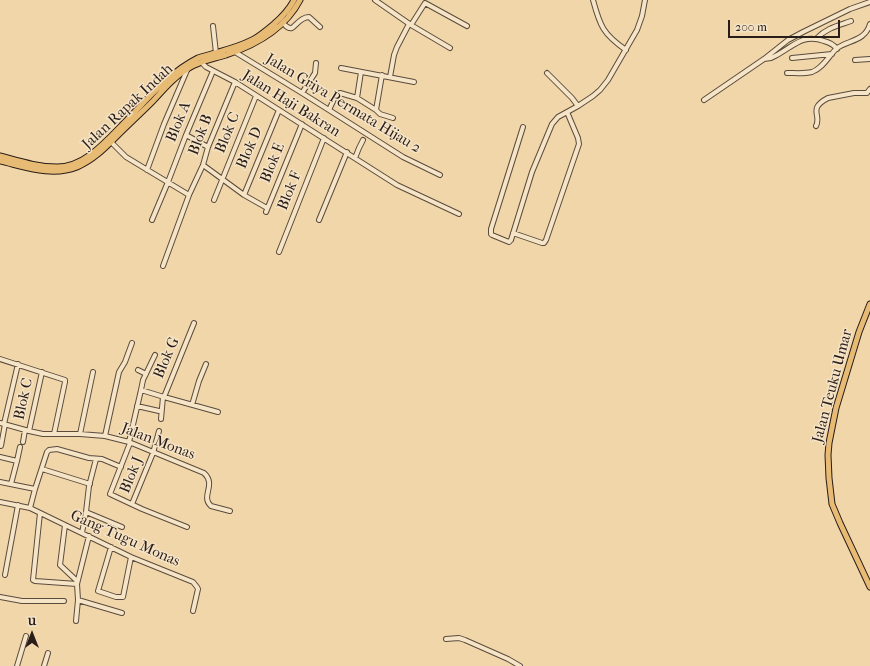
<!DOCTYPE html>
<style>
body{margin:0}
#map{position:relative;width:870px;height:666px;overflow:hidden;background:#f1d6a9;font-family:"IM FELL French Canon",serif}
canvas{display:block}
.north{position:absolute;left:12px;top:614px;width:40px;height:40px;-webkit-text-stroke:3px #f6e4c7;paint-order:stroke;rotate:0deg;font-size:11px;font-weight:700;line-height:16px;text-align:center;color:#281d19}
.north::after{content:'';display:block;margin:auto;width:14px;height:18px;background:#281d19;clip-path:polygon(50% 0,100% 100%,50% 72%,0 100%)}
.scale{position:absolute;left:728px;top:20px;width:112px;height:18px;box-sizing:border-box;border:2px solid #281d19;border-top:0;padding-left:5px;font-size:12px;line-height:14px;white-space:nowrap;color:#281d19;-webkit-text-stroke:3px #f6e4c7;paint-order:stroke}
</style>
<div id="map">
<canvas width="870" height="666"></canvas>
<div class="north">U</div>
<div class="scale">200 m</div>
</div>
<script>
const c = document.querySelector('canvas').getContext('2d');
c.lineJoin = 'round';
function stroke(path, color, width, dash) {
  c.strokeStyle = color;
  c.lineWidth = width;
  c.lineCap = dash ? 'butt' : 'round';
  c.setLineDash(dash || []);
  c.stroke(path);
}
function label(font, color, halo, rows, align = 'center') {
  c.font = font + ' "IM FELL French Canon",serif';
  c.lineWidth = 3;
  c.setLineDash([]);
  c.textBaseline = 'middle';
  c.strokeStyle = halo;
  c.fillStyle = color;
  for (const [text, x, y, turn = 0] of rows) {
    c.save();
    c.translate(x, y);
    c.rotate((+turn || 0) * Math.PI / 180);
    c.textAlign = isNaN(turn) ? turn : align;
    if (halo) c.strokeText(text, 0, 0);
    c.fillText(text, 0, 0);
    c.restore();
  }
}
const minor = new Path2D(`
 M375,0L411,25L450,48
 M593,0C600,26 603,34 626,50
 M283,23C286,26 288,29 292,28C298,23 302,17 309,17L320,27
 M411,25L425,3L467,26
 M213,26L216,53
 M817,38C827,28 837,26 851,21
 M235,52L302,93L329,110L403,157L440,175
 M792,58L832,54
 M764,59L771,58L775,56C793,47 802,33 824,41C828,42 834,45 837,49
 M855,60L870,59
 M201,62L206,67L235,82L397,185L459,214
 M341,68L414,82
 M547,73L572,98L578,106
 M787,73C795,73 804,74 812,72C822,69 829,56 836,49C847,40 865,42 870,24
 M390,77L394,55L397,47L409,24
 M302,93L315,73L316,63
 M357,98L361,72
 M704,100L764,59L788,40L803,32L850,9L870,2
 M329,110L336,95L340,93L357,98L376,110L380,114L393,118
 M376,110L382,75
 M816,126C822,115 807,109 828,98L854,93H867L870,89
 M523,127L491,229V234L492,235L509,242L511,240L532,172L552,124L558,117L578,106L593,96L600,90L608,80L637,30L642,16L645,0
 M186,135L208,147
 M111,142L126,157L189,195
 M355,158L359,148L363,140
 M203,165L244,195L267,208
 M147,170L164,124L188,68
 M244,195L279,110
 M214,200L256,96
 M266,212L302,124
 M152,220L168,182L186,135L213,71
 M319,220L347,152
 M513,233L542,243H544L546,240L579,144L578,138L567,112
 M279,252L324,138
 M163,266L189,195L203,165L208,147L235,82
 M0,359L65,380V382L54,434
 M138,370L146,374
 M141,390L143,380L155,355
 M164,397L218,412
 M192,405L199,381L206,364
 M137,406L159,411
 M161,419L163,397
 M0,423L29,431L43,434H80L105,436L129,442L204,473C217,485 200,496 211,506L230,511
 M4,424L18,364
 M29,431L42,372
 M80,434L93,372
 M105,436L119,372L125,362L132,343
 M23,442L25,430
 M129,442L141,390L164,397L194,323
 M130,443L110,494L142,509L187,527
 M1,446L5,424
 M0,457L17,461
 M42,469L90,484
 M0,482L35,489
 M11,484L17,461L20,447
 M0,502L30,508L131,557L193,582L197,587L198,589L193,611
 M132,504L153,453L159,431
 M30,508L35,489L47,452L49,450L57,449L89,458L102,459L121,467
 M86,512L122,527
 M40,513L33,580L35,581L77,584
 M65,525L60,565L77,581
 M82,533L86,512L89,486L96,459
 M111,547L98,591L116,597H123L131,557
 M5,575L18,505
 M0,597L22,601H64
 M78,600L122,613
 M76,621L78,600L77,584L89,536
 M446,639L459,638L465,640L508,659L520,666
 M17,666L26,636
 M44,666L48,653`);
const major = new Path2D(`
 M0,156C19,161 37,167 57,167C86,167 108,139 127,120C148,98 170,72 198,58C217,52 237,48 254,39C261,35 268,29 274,24C282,17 289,10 294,0
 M0,161C26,167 52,177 77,167C93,160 104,149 116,137C128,125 141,113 153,101C164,89 175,76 189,68C200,61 213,59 226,55C256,45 285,29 300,0
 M870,304L859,332L836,408L829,443L828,455L829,478L832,504L840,523L870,587`);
stroke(minor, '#5a4b3d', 6);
stroke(major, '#281d19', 7);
stroke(minor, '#f6e4c7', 4);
stroke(major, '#e8bb74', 5);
label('15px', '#281d19', '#f6e4c7', [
 ["Jalan Haji Bakran",291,104,32],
 ["Jalan Griya Permata Hijau 2",343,104,31],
 ["Jalan Rapak Indah",128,107,-43],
 ["Blok A",179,122,-68],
 ["Blok C",228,133,-68],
 ["Blok B",201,135,-69],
 ["Blok D",250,148,-67],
 ["Blok E",273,163,-68],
 ["Blok F",290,191,-68],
 ["Blok G",167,358,-67],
 ["Jalan Teuku Umar",833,386,-75],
 ["Blok C",24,399,-78],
 ["Jalan Monas",158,442,21],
 ["Blok J",132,475,-68],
 ["Gang Tugu Monas",125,539,24]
]);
</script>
